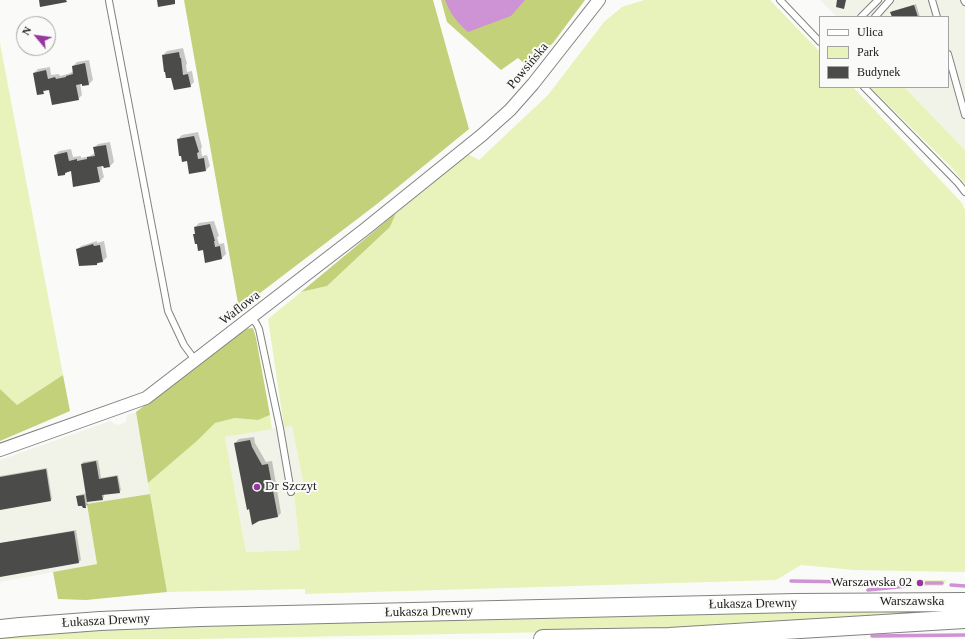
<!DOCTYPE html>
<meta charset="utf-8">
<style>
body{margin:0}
#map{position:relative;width:965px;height:639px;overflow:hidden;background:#fafbf8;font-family:"Times New Roman",serif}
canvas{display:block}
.legend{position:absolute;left:819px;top:16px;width:130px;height:72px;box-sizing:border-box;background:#fafbf8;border:1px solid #a3a4a1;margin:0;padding:5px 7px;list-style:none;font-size:12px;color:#20211f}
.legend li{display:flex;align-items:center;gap:8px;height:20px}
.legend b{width:20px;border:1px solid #a3a4a1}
.north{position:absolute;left:16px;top:16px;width:40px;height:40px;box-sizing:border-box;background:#fafbf8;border:1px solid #a3a4a1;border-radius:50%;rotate:299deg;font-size:11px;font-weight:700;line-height:16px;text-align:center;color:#20211f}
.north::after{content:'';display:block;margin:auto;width:14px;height:18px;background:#9637a0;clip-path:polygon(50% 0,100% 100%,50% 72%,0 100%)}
</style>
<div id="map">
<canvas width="965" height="639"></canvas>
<ul class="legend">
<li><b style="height:5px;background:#fff"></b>Ulica</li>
<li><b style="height:11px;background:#e8f2bb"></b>Park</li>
<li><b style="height:11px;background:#4b4b49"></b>Budynek</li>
</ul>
<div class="north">N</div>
</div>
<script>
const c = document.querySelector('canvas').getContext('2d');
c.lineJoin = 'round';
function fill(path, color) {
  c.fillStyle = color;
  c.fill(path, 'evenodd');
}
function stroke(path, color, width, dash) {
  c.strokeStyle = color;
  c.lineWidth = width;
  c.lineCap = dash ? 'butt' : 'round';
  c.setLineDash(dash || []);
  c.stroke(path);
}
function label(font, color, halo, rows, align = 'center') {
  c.font = font + ' "Times New Roman",serif';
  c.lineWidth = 4;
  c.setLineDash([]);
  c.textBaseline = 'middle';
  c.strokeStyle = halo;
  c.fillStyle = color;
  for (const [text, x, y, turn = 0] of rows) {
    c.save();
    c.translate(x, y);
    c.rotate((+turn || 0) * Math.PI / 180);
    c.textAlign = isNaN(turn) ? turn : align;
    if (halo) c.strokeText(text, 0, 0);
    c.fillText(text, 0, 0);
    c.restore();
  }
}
fill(new Path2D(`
 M820,0H965V150L904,87H948V17H837Z
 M136,412L150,494L87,505L97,564L0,582V460L110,421L117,425L126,422L127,415Z
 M292,425L305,492L294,494L300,550L246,552L225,437Z`), '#f1f3e8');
fill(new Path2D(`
 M644,0H770L820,52V87H853L962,203L965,210V572L854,570L801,565L776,580L305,594V589L167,592L148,483L198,440L215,423L235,418L258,420L270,415L272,429L225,437L246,552L300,550L294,494L305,491L292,426L284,427L268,319L301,292L327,286L390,227L396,213L468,154L479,160L548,95L604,22L622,7Z
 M0,43L63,375L17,405L0,389Z
 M870,87H904L965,150V184L951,167Z
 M924,580H946L943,586H924Z
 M965,607V612L656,630L196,639H0V637L74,629L276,621L699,615Z`), '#e8f2bb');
fill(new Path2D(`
 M184,0H433L469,129L377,204L239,309Z
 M441,0H585L553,43L527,66L518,58L501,70L447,22Z
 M396,213L390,227L327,286L301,292Z
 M253,328L256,338L270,415L258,420L235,418L215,423L198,440L148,483L136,412L244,329Z
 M63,375L70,411L0,441V389L17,405Z
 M150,494L167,592L86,600L58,599L53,572L97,564L87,504Z`), '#c3d17a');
fill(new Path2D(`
 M445,0H525L511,16L468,32C457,23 450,13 445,0Z`), '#ce93d4');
fill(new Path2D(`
 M916,4L920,17H893L892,12L893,11Z
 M183,48L187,64L186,65L187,72L192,71L194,82L190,86L172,76L163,55L167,51Z
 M89,60L93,80L89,84L80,83L82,95L78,99L50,89H46L43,93L34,73L38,69L50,67L51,75L59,74L60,76L68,74L74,71L73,66L77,62Z
 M198,132L202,147L201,149L202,156L207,155L210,166L206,170L188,160L178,139L182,135Z
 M110,142L114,162L110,166L105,167L101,165L104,177L100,181L72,170L68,171L65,174L55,155L59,151L71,149L73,157L81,156V158L90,156L95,153L94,148L98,144Z
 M214,221L219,236L217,237L219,244L224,243L226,254L222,258L204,248L194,234L196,233L195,227L199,223Z
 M97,241V243L104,241L107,257L103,261L97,264L80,265L77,250L81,246Z
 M254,437L255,443L266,462L272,461L281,513L277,517L250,508L235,443L239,439Z
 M98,460L101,478L118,475L121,490L119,492L104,494V497L102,499L87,501L88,505L83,507L77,496L79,495L87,493L82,464L83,462Z
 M47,468L52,499L50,500L0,509V476Z
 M76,530L81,560L79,562L0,575V543Z`), '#0003');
stroke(new Path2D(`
 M791,581L851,582L857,585
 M926,583H942
 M951,585L965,586
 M868,590L907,586
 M872,636L965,635`), '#ce93d4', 3.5);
fill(new Path2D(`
 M39,0H66L67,2L40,7Z
 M157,0H175V4L158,7Z
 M837,0H846L844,9L836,7Z
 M914,5L918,17H892L890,12Z
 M179,52L180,58H181L183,75L188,74L191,87L174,90L171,78H166L165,72H164L162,55Z
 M85,63L89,85L82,86V84L76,85L79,100L52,105L49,90L43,91L44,94L37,95L33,73L46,70L48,79L55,77L56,79L66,77V76L73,74L72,66Z
 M194,136L199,152L197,153L198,159L204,158L206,171L189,174L187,161L182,162L181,156H179L177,139Z
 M106,145L110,167L104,168L103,166L97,167L100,182L73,187L71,171L65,173V175L58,176L54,155L67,152L69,161L77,159V161L87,159V157L95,156L93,147Z
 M210,224L215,241H214L215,247L220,246L222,259L205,263L203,250L198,251L197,244H195L193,234H195L194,227Z
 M93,244L94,246L100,245L103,262L97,263V265L79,266L76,249Z
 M250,440L252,447L262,465L268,464L278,517L259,521L252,525L249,509L247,510L234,443Z
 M96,461L99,479L117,476L120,493L102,495L103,500L87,502L81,464Z
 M46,469L51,501L0,510V477Z
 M84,495L86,508H83L82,506H78L76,496Z
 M74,531L79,563L0,577V543Z`), '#4b4b49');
const lane = new Path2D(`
 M780,0L820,42
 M932,0L937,17
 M964,0L965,2
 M109,1L168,311L184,345L195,360
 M861,17L878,0
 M875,17L890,0
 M948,54L965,115
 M864,87L958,183L965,192
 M250,318L256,323L259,329L280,428L291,492`);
const street = new Path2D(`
 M0,450L146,398L364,230L482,135L510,110L533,84L599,0`);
const secondary = new Path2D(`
 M0,629L20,627L100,621L200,617L796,603L965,602
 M543,639L669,637L965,619`);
stroke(lane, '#828380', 8);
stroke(street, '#828380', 14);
stroke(secondary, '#828380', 20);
stroke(lane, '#fff', 6);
stroke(street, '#fff', 12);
stroke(secondary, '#fff', 18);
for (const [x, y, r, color] of [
 [257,487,4,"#9637a0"],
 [920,583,4,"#9637a0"]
]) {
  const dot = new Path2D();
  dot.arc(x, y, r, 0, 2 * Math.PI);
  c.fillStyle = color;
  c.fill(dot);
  stroke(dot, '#fafbf8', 1.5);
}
label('13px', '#20211f', '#fafbf8', [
 ["Powsińska",528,66,-50],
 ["Waflowa",240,308,-38],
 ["Warszawska",912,602],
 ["Łukasza Drewny",753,604,-1],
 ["Łukasza Drewny",429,612,-1],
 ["Łukasza Drewny",106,621,-3]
]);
label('13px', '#20211f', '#fafbf8', [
 ["Dr Szczyt",265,487],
 ["Warszawska 02",912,583,"right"]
], 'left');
</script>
